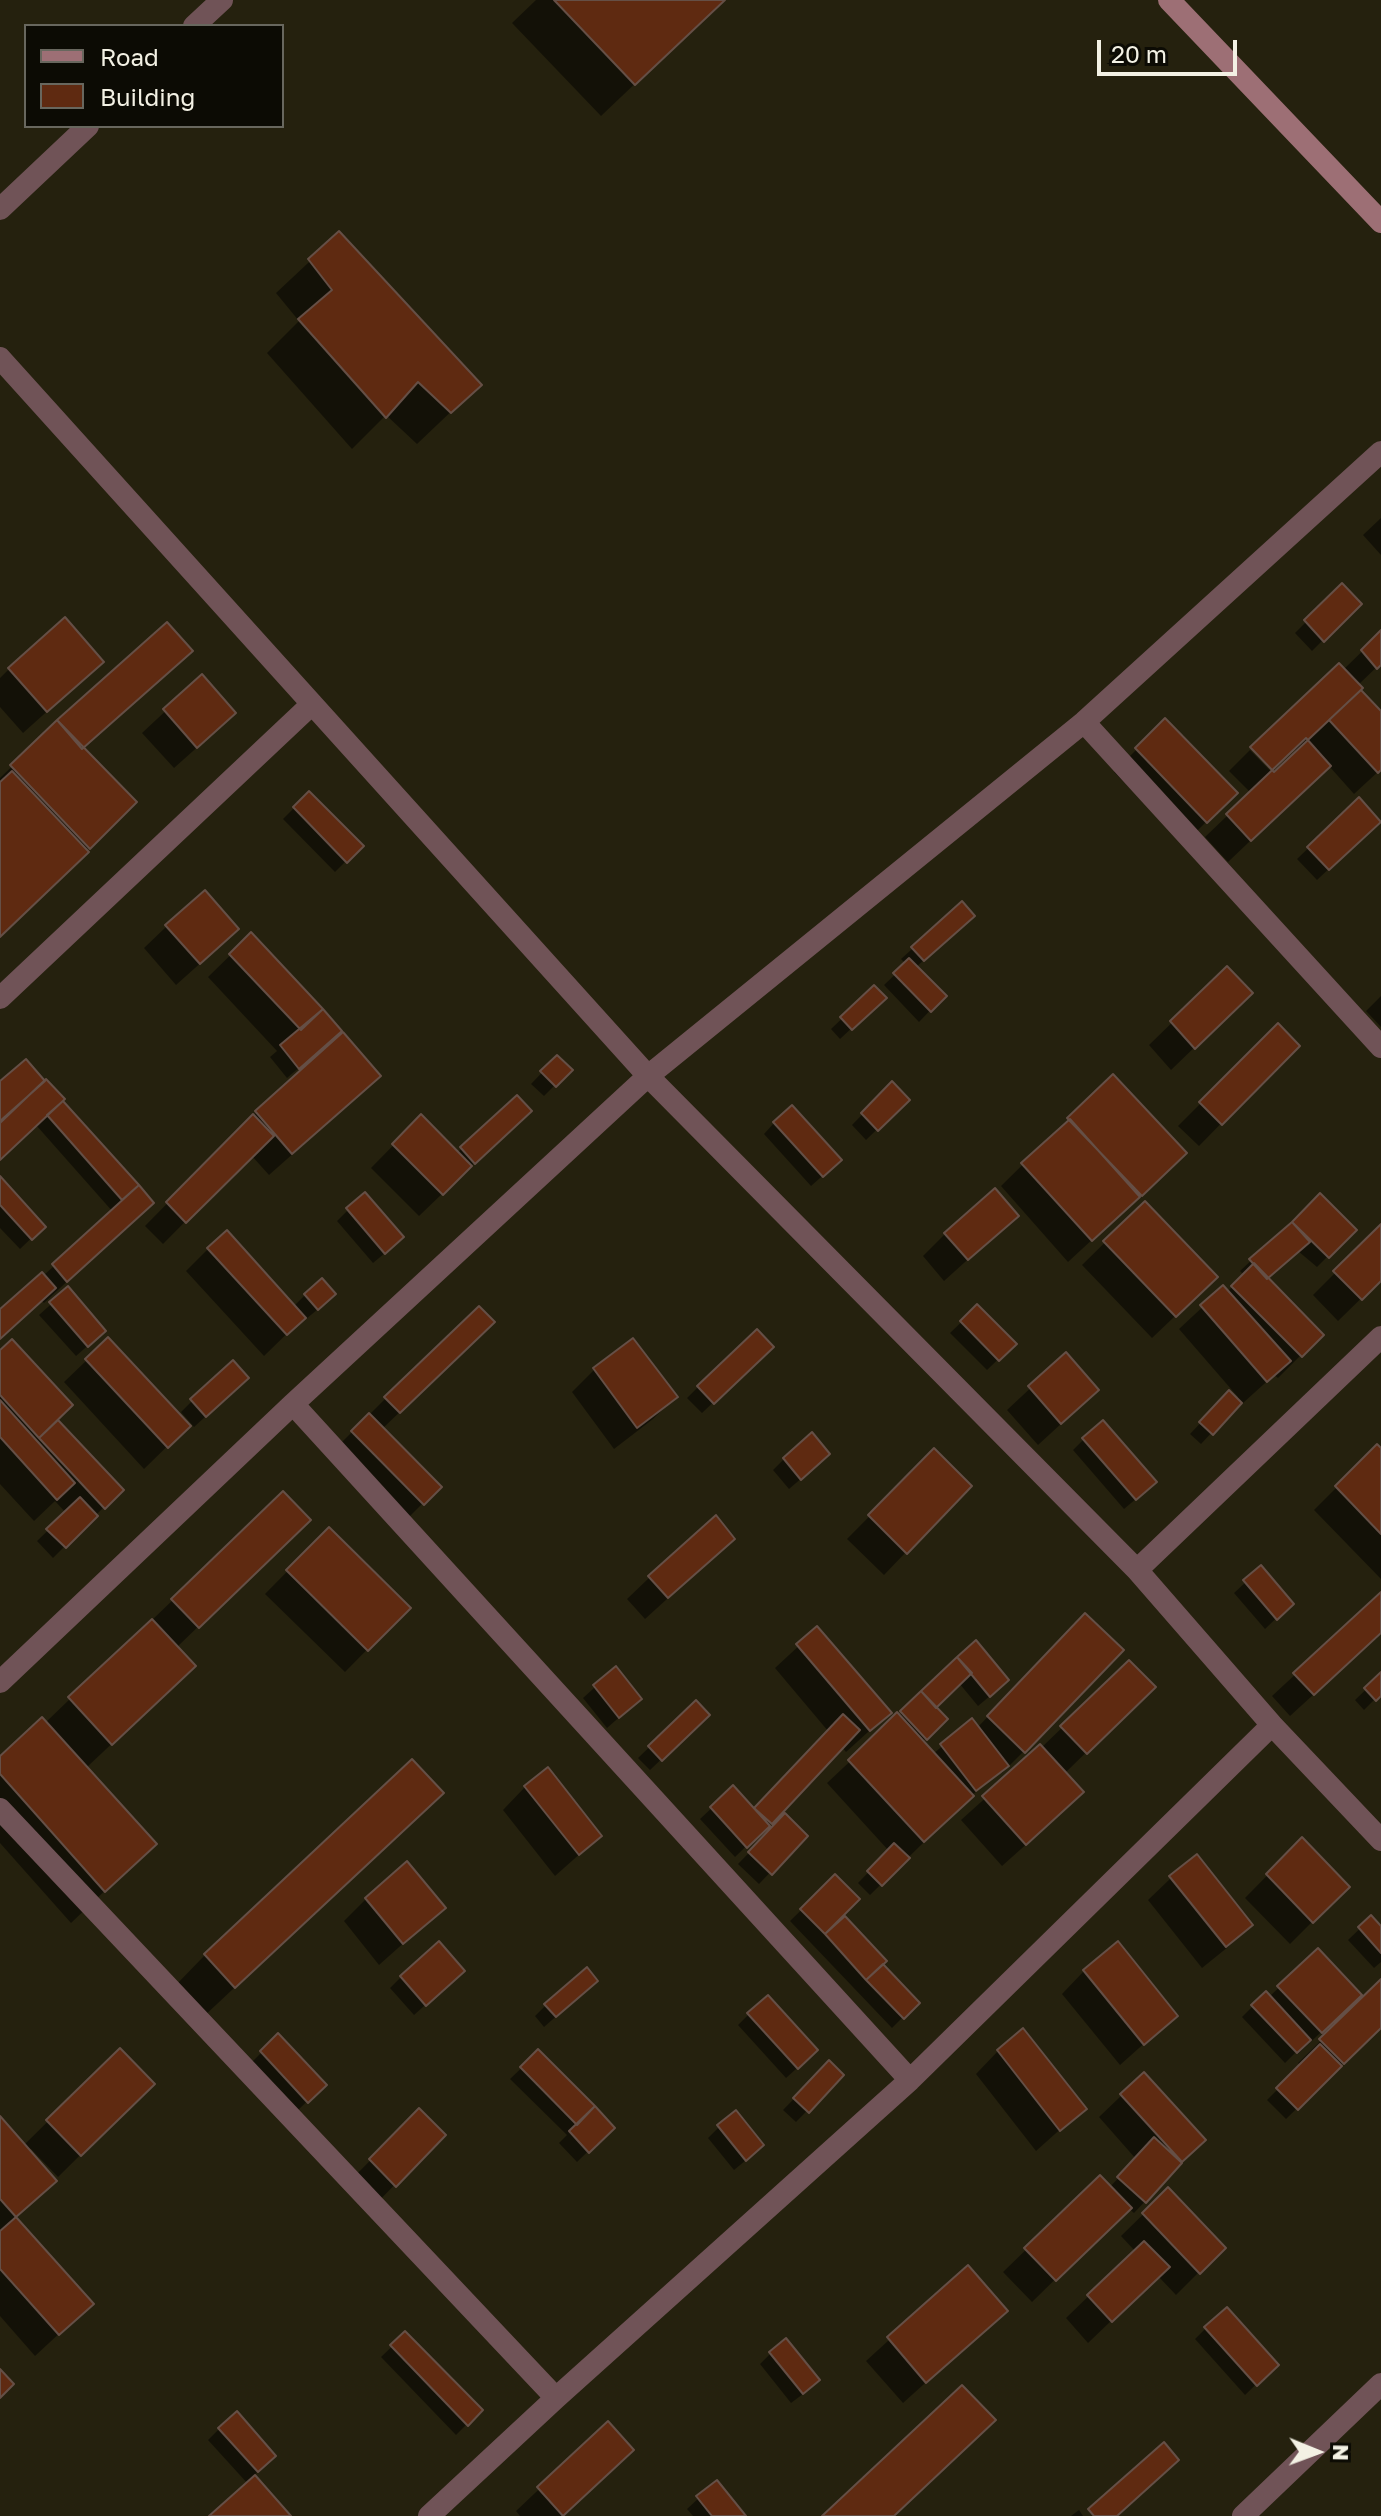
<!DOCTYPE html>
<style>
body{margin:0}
#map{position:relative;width:1381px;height:2516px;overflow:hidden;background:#25210e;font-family:"Golos Text",sans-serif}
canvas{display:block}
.legend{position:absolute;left:24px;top:24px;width:260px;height:104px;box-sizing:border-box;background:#0c0b04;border:2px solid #68675e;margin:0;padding:10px 14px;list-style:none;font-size:24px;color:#f3f1e4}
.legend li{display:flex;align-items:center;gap:16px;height:40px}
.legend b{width:40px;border:2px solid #68675e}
.north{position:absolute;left:1277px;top:2412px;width:80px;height:80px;-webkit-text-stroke:6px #0c0b04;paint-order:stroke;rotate:91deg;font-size:22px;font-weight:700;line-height:32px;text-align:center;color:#f3f1e4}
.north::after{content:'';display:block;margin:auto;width:28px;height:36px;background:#f3f1e4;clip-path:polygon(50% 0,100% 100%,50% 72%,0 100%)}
.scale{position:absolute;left:1097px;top:40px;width:140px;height:36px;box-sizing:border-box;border:4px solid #f3f1e4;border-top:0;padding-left:10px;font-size:24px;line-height:28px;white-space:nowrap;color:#f3f1e4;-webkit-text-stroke:6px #0c0b04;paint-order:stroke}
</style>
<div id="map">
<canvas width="1381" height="2516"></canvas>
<ul class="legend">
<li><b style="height:10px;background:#9d6f75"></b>Road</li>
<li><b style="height:22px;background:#5f2a11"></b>Building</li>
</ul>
<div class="north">N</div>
<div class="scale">20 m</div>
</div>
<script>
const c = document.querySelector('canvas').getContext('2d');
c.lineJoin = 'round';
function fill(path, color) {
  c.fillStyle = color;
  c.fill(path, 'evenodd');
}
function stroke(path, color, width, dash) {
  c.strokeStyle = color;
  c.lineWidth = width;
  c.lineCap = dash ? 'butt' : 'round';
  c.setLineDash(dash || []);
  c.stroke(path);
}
fill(new Path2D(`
 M536,0H723L601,116L512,23Z
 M339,234L479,385L417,444L386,415L352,449L267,353L299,321L276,293Z
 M1381,518V555L1363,535Z
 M1342,586L1359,604L1312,651L1295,633Z
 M1381,633V663L1357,686L1381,713V769L1354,794L1329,766L1228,862L1205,837L1251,793L1229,771L1250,750L1278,779L1343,670Z
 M190,651L82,748L134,802L0,936V778L59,721Z
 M102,662L23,733L0,707V678L9,669Z
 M202,677L211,735L174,768L142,733Z
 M1165,721L1235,793L1184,844L1114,772Z
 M309,793L361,846L335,872L283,819Z
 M1359,799L1368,832L1317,880L1297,859Z
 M962,904V927L916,967L944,996L919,1022L884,985L906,964L901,959Z
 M167,926L214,951L176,985L144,948Z
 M251,935L329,1042L287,1078L270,1057L277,1051L208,977Z
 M1227,969L1228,1015L1171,1070L1149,1045Z
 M874,988L884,998L840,1039L831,1029Z
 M1381,996V1027L1366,1011Z
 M1278,1026L1297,1046L1199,1146L1178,1126Z
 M343,1035L356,1098L269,1175L251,1155L163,1244L145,1226L256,1113Z
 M557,1057L570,1070L544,1096L531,1084Z
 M0,1084L60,1101L151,1203L44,1303L41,1300L0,1338V1312L43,1276L113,1212L36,1125L0,1159Z
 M892,1084L907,1100L866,1140L852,1125Z
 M517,1098L518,1121L419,1216L371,1168L421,1117L457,1153Z
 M1069,1119L1162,1175L1068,1262L1001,1186Z
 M774,1123L828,1171L811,1186L764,1134Z
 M0,1179L43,1227L20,1249L0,1228Z
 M1320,1196L1354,1230L1317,1267L1298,1251L1267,1279L1321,1335L1278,1378L1274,1375L1243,1403L1241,1401L1201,1444L1190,1434L1229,1393L1236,1400L1238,1397L1179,1329L1223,1288L1227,1292L1244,1275L1240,1271Z
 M1145,1203L1193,1299L1152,1338L1082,1265Z
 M348,1210L391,1248L373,1263L337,1221Z
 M1016,1216L944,1281L923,1256L945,1234Z
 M1381,1227V1279L1338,1321L1313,1295Z
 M208,1249L293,1307L305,1295L323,1305L306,1319L304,1317L264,1356L186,1271Z
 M68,1289L92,1342L76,1356L39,1315Z
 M977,1307L1014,1344L987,1370L950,1333Z
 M633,1341L675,1397L653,1419L614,1449L572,1392L594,1370Z
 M470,1345L382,1429L439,1487L400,1526L330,1454L386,1398Z
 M0,1353L55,1421L121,1490L53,1558L37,1541L66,1513L55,1501L34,1521L0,1484Z
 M1066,1355L1074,1412L1038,1445L1007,1410Z
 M760,1358L702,1413L687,1398L698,1387Z
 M87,1360L188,1426L144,1469L64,1382Z
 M236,1389L194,1427L181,1412L192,1401Z
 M1083,1440L1143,1493L1124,1509L1073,1450Z
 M1377,1447L1381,1451V1579L1314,1510Z
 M934,1451L906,1552L884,1575L847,1539Z
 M784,1459L817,1465L789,1489L773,1470Z
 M283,1494L286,1542L176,1648L171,1688L86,1768L154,1844L71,1923L0,1843V1758L45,1723Z
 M329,1529L408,1608L345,1672L265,1594Z
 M733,1539L645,1619L627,1599L650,1577Z
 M1261,1568L1291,1604L1265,1629L1234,1593Z
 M1381,1595V1633L1290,1716L1272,1696Z
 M817,1629L889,1713L846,1752L841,1746L767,1826L735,1857L700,1819L733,1788L753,1810L828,1731L775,1668Z
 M1063,1638L1024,1751L1002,1773L1000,1772L972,1795L870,1895L858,1883L889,1851L827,1783L976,1643L996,1691L978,1706L959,1683L934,1708L945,1719L922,1742L933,1754L972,1721L977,1728Z
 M1129,1663L1153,1687L1064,1774L1059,1815L1002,1866L961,1820L1041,1748Z
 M615,1669L640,1699L607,1728L583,1698Z
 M1381,1675V1693L1364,1710L1355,1700Z
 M696,1702L708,1715L650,1770L638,1758Z
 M525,1787L600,1836L555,1876L503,1810Z
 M785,1816L805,1836L759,1884L738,1864Z
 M408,1825L201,2019L173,1988L205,1955Z
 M1302,1840L1347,1887L1290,1944L1245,1898Z
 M835,1877L841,1915L884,1961L881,1964L917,2003L892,2028L790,1921Z
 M1171,1878L1251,1925L1228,1947L1202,1968L1148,1900Z
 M366,1899L444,1907L379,1965L344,1921Z
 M1371,1918L1381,1929V1962L1374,1968L1348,1940Z
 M1318,1950L1337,2017L1298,2054L1296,2052L1285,2063L1242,2017L1265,1994L1269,1997Z
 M1084,1971L1175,2016L1120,2065L1062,1994Z
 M401,1977L452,1981L414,2015L390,1988Z
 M1381,1982V2026L1286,2119L1267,2100L1301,2066L1298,2063Z
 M585,1991L544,2027L535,2016L546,2005Z
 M749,2014L805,2061L786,2078L738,2025Z
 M278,2036L324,2085L296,2112L251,2063Z
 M120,2050L152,2084L58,2177L31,2149L28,2151L54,2181L14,2219L91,2304L35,2356L0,2316V2119L23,2146Z
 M998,2051L1084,2108L1036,2151L976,2074Z
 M538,2052L612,2128L577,2162L559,2143L567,2135L510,2079Z
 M829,2063L842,2075L796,2122L783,2110Z
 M1144,2074L1203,2140L1134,2213L1128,2208L1032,2302L1003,2272L1100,2178L1109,2188L1136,2159L1099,2117Z
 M419,2111L443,2135L373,2207L348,2183Z
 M719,2127L751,2156L734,2170L708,2138Z
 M1168,2190L1223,2248L1176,2295L1158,2276L1088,2343L1066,2318L1135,2251L1121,2236Z
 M968,2268L1005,2311L903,2403L866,2361Z
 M1206,2328L1276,2365L1245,2395L1195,2339Z
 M405,2334L481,2410L456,2435L381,2357Z
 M771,2353L807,2391L791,2403L760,2364Z
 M608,2424L609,2472L561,2516H520L516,2511Z
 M219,2429L274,2456L253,2476L288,2516H212L248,2484L208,2440Z
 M716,2482L743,2516H693L687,2509Z
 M1079,2510L1083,2516H1071Z`), '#0007');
const building = new Path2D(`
 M554,0H725L635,85Z
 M339,231L482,385L451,413L418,382L386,418L298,319L332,290L308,259Z
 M1342,583L1362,604L1324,642L1304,620Z
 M65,617L104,662L47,712L8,668Z
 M167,622L193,651L82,749L57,720Z
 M1381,630V665L1377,669L1361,650Z
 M1339,663L1363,688L1274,772L1250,747Z
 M202,674L236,713L197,748L163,709Z
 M1361,690L1381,711V770L1378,773L1329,720Z
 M1165,718L1238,793L1207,823L1135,748Z
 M57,720L137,802L90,849L10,765Z
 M1306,738L1331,766L1251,841L1226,814Z
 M12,771L89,852L0,937V782Z
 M309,791L364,846L347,863L293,807Z
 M1359,797L1381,822L1329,870L1307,847Z
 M205,890L239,929L200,964L165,925Z
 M962,901L975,916L924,961L911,947Z
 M251,932L323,1009L301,1030L229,954Z
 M909,958L947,996L931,1012L893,973Z
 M1227,966L1253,993L1195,1049L1170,1021Z
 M874,985L887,998L852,1030L840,1017Z
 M323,1009L342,1031L299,1069L280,1045Z
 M1278,1023L1300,1046L1222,1125L1199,1102Z
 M343,1032L381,1076L292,1154L255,1111Z
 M557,1055L573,1070L556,1087L540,1071Z
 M26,1059L45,1081L0,1121V1081Z
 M1113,1074L1187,1153L1142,1196L1067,1118Z
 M46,1079L65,1099L0,1160V1123Z
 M892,1081L910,1100L878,1131L861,1113Z
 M517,1095L532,1111L475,1164L460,1147Z
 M63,1101L139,1185L122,1200L47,1115Z
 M792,1105L842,1160L823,1177L773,1122Z
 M253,1114L274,1136L186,1223L166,1202Z
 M421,1114L472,1166L443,1195L392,1144Z
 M1070,1119L1140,1197L1092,1241L1021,1163Z
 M0,1176L46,1227L32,1240L0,1205Z
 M139,1185L154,1203L67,1282L52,1264Z
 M995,1188L1019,1216L968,1260L944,1233Z
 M365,1192L404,1237L385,1254L346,1208Z
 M1320,1193L1357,1230L1329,1258L1292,1222Z
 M1145,1201L1218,1277L1176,1317L1103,1241Z
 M1292,1222L1310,1242L1267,1279L1249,1259Z
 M1381,1224V1281L1362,1300L1333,1271Z
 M227,1230L306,1318L287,1335L207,1248Z
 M1254,1263L1324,1335L1302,1357L1231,1286Z
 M42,1272L56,1288L0,1339V1309Z
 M322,1278L336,1294L318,1310L304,1294Z
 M1223,1285L1291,1361L1267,1382L1200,1305Z
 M68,1286L106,1331L88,1347L49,1302Z
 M977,1304L1017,1344L999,1361L960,1321Z
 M479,1306L495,1322L400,1413L384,1397Z
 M757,1329L774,1347L714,1404L697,1386Z
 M108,1337L191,1426L168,1448L85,1359Z
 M633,1338L678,1397L637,1428L593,1368Z
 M12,1339L73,1405L39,1438L0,1395V1350Z
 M1066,1352L1099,1390L1061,1424L1028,1386Z
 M233,1360L249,1378L206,1417L190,1399Z
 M1229,1390L1242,1403L1213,1435L1199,1422Z
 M0,1400L75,1483L57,1500L0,1437Z
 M369,1413L442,1487L424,1505L351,1431Z
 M58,1420L124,1490L105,1509L39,1438Z
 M1103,1420L1157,1482L1136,1500L1082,1438Z
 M812,1432L830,1454L801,1480L783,1458Z
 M1377,1444L1381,1448V1534L1335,1486Z
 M934,1448L972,1486L907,1554L868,1515Z
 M283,1491L311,1520L199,1628L171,1599Z
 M80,1497L98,1516L66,1548L46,1529Z
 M716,1515L735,1539L668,1598L648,1576Z
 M329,1527L411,1608L368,1651L286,1570Z
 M1261,1565L1294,1604L1277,1620L1243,1580Z
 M1381,1592V1633L1314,1695L1293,1673Z
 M1085,1613L1124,1650L1025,1753L987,1716Z
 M152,1619L196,1666L112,1745L68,1697Z
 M817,1626L892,1713L870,1731L796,1644Z
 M976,1640L1009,1680L990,1697L957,1657Z
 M957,1657L972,1673L936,1708L921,1691Z
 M1129,1660L1156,1687L1087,1754L1060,1726Z
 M616,1666L642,1699L619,1718L593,1685Z
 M1381,1672V1696L1376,1701L1364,1688Z
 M921,1691L948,1719L927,1740L900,1711Z
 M696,1700L710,1715L662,1761L648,1746Z
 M897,1712L974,1796L924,1842L848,1760Z
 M843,1714L860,1730L772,1824L754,1808Z
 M42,1717L157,1844L105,1892L0,1774V1756Z
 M972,1718L1009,1766L976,1791L940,1744Z
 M1040,1744L1084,1792L1026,1845L982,1796Z
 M412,1759L444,1793L235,1988L204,1954Z
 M548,1767L602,1836L579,1855L524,1786Z
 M733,1785L770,1826L747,1848L710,1807Z
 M785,1813L808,1836L772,1875L748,1852Z
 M1302,1837L1350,1887L1313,1923L1266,1874Z
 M894,1843L910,1858L882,1886L867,1871Z
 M1197,1854L1253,1925L1226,1947L1169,1876Z
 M407,1861L446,1908L403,1944L365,1898Z
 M835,1874L860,1899L825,1934L800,1909Z
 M1371,1915L1381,1926V1953L1358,1927Z
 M845,1916L887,1961L866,1980L825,1934Z
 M439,1941L465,1971L426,2006L400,1976Z
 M1118,1941L1178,2016L1144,2045L1083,1970Z
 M1318,1948L1362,1995L1322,2033L1277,1986Z
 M883,1964L920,2003L904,2019L866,1980Z
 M587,1967L598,1981L556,2017L544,2004Z
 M1381,1979V2028L1344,2064L1319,2039Z
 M1266,1991L1311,2040L1297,2053L1251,2005Z
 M768,1995L818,2050L798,2069L747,2013Z
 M1023,2028L1087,2109L1060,2131L997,2050Z
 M278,2033L327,2085L308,2103L260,2051Z
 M1320,2044L1342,2066L1298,2110L1276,2088Z
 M120,2048L155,2084L81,2156L46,2120Z
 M538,2049L595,2106L577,2125L520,2067Z
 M829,2060L844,2075L809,2113L793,2098Z
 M1144,2072L1206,2140L1182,2162L1120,2094Z
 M595,2106L615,2128L589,2153L569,2131Z
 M419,2108L446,2135L396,2187L369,2159Z
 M736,2110L764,2145L746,2161L717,2125Z
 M0,2116L57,2181L16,2217L0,2199Z
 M1154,2137L1182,2163L1146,2203L1117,2177Z
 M1100,2175L1132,2208L1056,2281L1024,2248Z
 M1168,2187L1226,2248L1200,2274L1142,2213Z
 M16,2217L94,2304L59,2335L0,2269V2231Z
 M1144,2241L1170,2267L1112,2322L1087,2295Z
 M968,2265L1008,2311L926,2383L887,2337Z
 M1227,2307L1279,2365L1257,2386L1204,2327Z
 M405,2331L483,2410L468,2426L390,2345Z
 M786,2338L820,2380L803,2394L769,2352Z
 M0,2369L14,2384L0,2398Z
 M962,2385L996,2420L894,2516H822Z
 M237,2411L276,2456L258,2472L218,2428Z
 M608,2421L634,2450L563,2516L537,2487Z
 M1164,2442L1179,2460L1117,2516H1094L1088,2509Z
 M255,2475L291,2516H209Z
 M717,2480L746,2516H712L696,2496Z`);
fill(building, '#5f2a11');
stroke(building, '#654f46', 2);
stroke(new Path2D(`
 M0,358L648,1076L1137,1570L1272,1725L1381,1840
 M1084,722L1381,1047
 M0,998L312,704
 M293,1404L910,2080
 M1137,1570L1381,1337
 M0,1682L293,1404L648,1076L1084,722L1381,452
 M0,1809L556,2398
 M429,2516L556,2398L910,2080L1272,1725`), '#705357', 22);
stroke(new Path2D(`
 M194,26L222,0
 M0,209L88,126
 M1243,2516L1381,2384`), '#705357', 22);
stroke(new Path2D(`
 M1169,0L1381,222`), '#9d6f75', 22);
</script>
